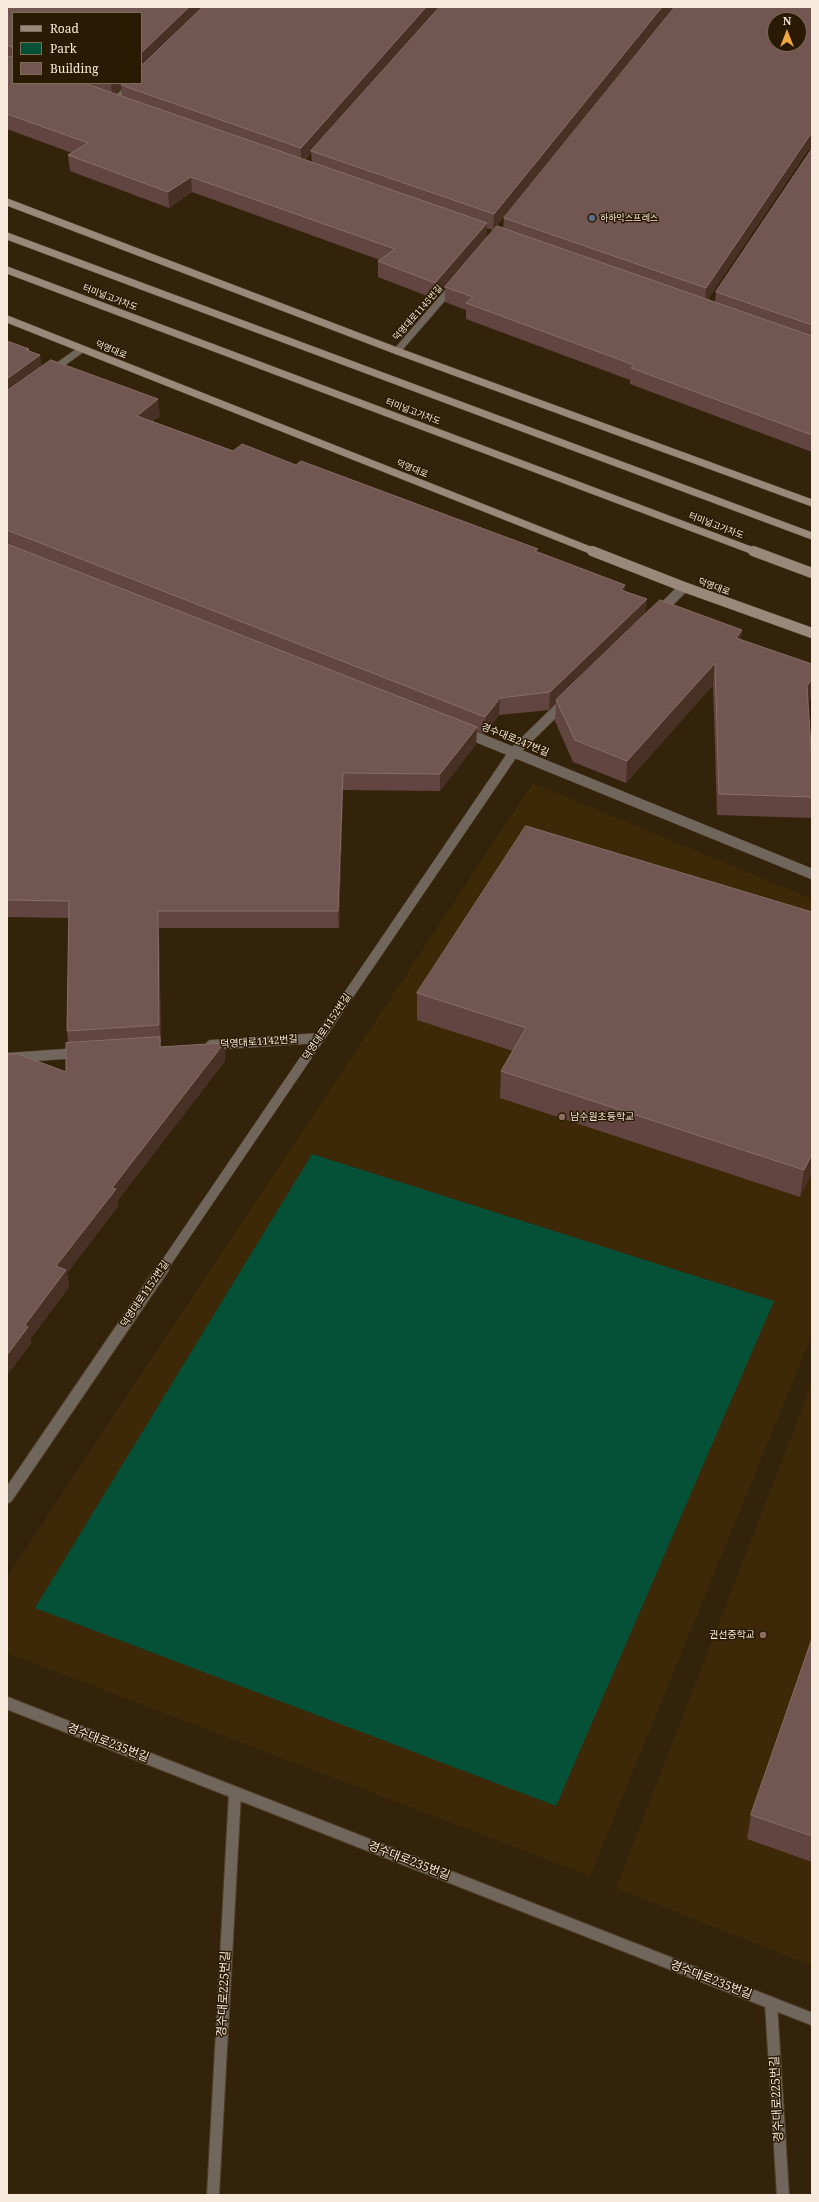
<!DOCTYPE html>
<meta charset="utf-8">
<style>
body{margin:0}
#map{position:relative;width:819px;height:2202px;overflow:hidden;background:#34230b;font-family:"Noto Serif",serif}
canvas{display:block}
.frame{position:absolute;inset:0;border:8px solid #f6ebdd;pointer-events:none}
.legend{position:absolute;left:12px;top:12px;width:130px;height:72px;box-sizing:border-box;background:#2a1903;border:1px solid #7c6d5a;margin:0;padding:5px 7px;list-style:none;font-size:12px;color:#f6ebdd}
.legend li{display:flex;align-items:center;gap:8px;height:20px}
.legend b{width:20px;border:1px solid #7c6d5a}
.north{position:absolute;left:767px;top:12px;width:40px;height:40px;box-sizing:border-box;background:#2a1903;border:1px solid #7c6d5a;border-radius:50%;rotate:0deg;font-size:11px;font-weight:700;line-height:16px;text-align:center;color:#f6ebdd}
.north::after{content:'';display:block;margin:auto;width:14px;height:18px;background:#f1a63f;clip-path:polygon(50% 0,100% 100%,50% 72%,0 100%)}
</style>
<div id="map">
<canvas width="819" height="2202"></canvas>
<div class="frame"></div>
<ul class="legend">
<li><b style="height:5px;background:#9a897a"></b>Road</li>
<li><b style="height:11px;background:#055138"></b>Park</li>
<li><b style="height:11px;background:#725651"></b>Building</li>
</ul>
<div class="north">N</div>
</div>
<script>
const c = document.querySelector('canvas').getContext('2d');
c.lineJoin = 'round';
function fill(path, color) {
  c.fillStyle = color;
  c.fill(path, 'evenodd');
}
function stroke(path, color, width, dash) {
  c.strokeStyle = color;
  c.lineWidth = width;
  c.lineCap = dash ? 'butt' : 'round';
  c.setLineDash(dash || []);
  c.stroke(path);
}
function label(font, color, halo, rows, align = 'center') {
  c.font = font + ' "Noto Serif","Noto Sans KR",serif';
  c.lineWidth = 3;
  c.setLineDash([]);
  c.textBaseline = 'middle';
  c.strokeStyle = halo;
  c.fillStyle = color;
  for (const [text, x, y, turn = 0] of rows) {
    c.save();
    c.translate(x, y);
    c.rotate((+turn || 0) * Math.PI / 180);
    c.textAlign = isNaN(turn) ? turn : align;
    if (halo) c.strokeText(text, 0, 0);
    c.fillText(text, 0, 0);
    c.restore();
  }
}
fill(new Path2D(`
 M533,783L812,899V1335L590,1876L7,1653V1577Z
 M812,1383V1966L616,1888Z`), '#3d2808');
fill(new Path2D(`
 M312,1154L774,1301L556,1806L35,1608Z`), '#055138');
const service = new Path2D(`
 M211,1045L320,1038
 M7,1058L79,1053`);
const minorFar2 = new Path2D(`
 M113,103L133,83
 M397,351L454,285
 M51,371L82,349`);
const minorFar1 = new Path2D(`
 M659,612L684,587
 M464,732L812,874
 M162,1269L514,752L565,702`);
const minor = new Path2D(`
 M7,1497L163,1268
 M7,1703L812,2019
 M771,2003L783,2195
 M213,2195L235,1793`);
const secondaryFar1 = new Path2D(`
 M7,202L397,351L812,503
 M7,236L812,536
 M7,270L756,552
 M7,319L595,552`);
const secondary = new Path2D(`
 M592,551L684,587L812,633
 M753,551L812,573`);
stroke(service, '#4f3f28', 11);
stroke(minorFar2, '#4f3f28', 8);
stroke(minorFar1, '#4f3f28', 11);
stroke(minor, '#4f3f28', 14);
stroke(secondaryFar1, '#4f3f28', 8);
stroke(secondary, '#4f3f28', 11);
stroke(service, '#70665c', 10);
stroke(minorFar2, '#70665c', 7);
stroke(minorFar1, '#70665c', 10);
stroke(minor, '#70665c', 12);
stroke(secondaryFar1, '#9a897a', 7);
stroke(secondary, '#9a897a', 10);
fill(new Path2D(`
 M7,7H674L493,230L487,228L486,238L503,228L504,218L812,7V452L630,384V380L466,319V310L445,302V287L435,299L378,277V261L380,260L192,192L169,208L70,171L68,155L72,153L7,129ZM13,13H141V83H13ZM121,88L122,96L115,94ZM812,149L716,292L715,302L708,299L808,150ZM311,152L312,162L305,160Z
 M7,341L29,351L40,355L41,367L160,416L152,421L233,451L296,465L538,552L625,591L645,614L741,640L812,664V696L808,702L812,765V812L811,818L717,815L713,685L626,783L573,762L555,721L556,703L549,710L499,715L484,734L477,731L476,744L440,791L343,790L339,928H159L161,1042H160L161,1047L224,1043L225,1061L118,1200V1206L67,1273L69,1287L30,1339L31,1343L7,1375L66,1072L68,1043L67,1031L69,918L7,917Z
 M812,912V1172L800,1197L500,1098L501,1071L513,1051L417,1020V993Z
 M812,1639V1862L747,1839L751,1815Z`), '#624540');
fill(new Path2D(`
 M189,7H205L141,70V53Z
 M426,7H439L301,163V148Z
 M662,7H674L493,230L494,214Z
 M111,83H126L121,85V88L112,97Z
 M812,134V149L808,150L705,304L706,288L810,135Z
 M191,177L192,192L169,208L168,192Z
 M487,223L486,238L435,299V283Z
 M29,349L30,362L40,355L42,372L7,397V379L26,350Z
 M158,399L160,416L138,432L137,416Z
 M7,530L9,547L7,548Z
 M625,585L624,602L621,590Z
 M647,599L645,616L556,700V703L549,710L550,692Z
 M742,630L740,651L736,638Z
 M715,663L713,685L626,783L627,761Z
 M812,679V696L804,707L807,686Z
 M500,698L499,715L484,734L485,717Z
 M477,727L476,744L440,791V774Z
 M343,773V790L339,928L338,911Z
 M158,911L159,928L161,1042L159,1025Z
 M224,1043L225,1061L118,1200V1206L67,1273L69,1287L30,1339L31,1343L7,1375V1355L25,1325L56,1266L112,1188Z
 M812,1154V1172L800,1197L804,1170Z`), '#493024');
const building = new Path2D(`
 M7,7H189L141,53V13H13V48L7,45Z
 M203,7H426L301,148L121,85L123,83H141V64H143Z
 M440,7H662L494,214L311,151Z
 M675,7H812V134L810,135L706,288L504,218ZM775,20H799V44H775Z
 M7,55L10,57L13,56V83H84L487,223L435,283L378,261L395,249L191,177L168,192L68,155L88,143L7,114Z
 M812,149V325L716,292Z
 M497,226L812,336V435L631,368L634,365L466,303L473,297L445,287Z
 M7,341L29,349L26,350L40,355L7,379Z
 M51,360L158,399L137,416L233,451L242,444L296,465L301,461L538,549L535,551L625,585L621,590L647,599L550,692L500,698L485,717L7,530V391Z
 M7,544L477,727L440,774L343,773L338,911H158L159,1025L67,1031L69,901L7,900Z
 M660,600L742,630L736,638L812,664V679L807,686L812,765V797L719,794L715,663L627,761L575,740L556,700Z
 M526,826L812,912V1154L804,1170L501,1071L526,1028L417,993Z
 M160,1037V1047L224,1043L112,1188L116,1189L56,1266L66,1270L25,1325L28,1327L7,1355V1054H18L66,1072V1043Z
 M812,1639V1836L751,1815Z`);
fill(building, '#725651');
stroke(building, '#876e67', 1);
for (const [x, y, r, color] of [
 [592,218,4,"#5c6f8a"],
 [562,1117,4,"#8d6e63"],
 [763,1635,4,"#8d6e63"]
]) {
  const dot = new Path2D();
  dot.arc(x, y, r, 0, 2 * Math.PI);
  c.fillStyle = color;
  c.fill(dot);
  stroke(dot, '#2a1903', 1.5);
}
label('9px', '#f6ebdd', '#2a1903', [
 ["하하익스프레스",600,218]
], 'left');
label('9px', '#f6ebdd', '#2a1903', [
 ["터미널고가차도",110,298,21],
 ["덕영대로1145번길",418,313,-49],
 ["덕영대로",111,350,22],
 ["터미널고가차도",413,412,21],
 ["덕영대로",412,469,22],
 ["터미널고가차도",716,526,21],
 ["덕영대로",714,587,20]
]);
label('10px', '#f6ebdd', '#2a1903', [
 ["경수대로247번길",515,740,22],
 ["덕영대로1152번길",327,1027,-56],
 ["덕영대로1142번길",259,1042,-4],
 ["덕영대로1152번길",145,1294,-56]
]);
label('10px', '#f6ebdd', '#2a1903', [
 ["남수원초등학교",570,1117],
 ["권선중학교",755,1635,"right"]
], 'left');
label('12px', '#f6ebdd', '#2a1903', [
 ["경수대로235번길",108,1743,21],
 ["경수대로235번길",409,1861,21],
 ["경수대로235번길",711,1980,21],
 ["경수대로225번길",224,1994,-87],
 ["경수대로225번길",777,2099,-93]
]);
</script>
